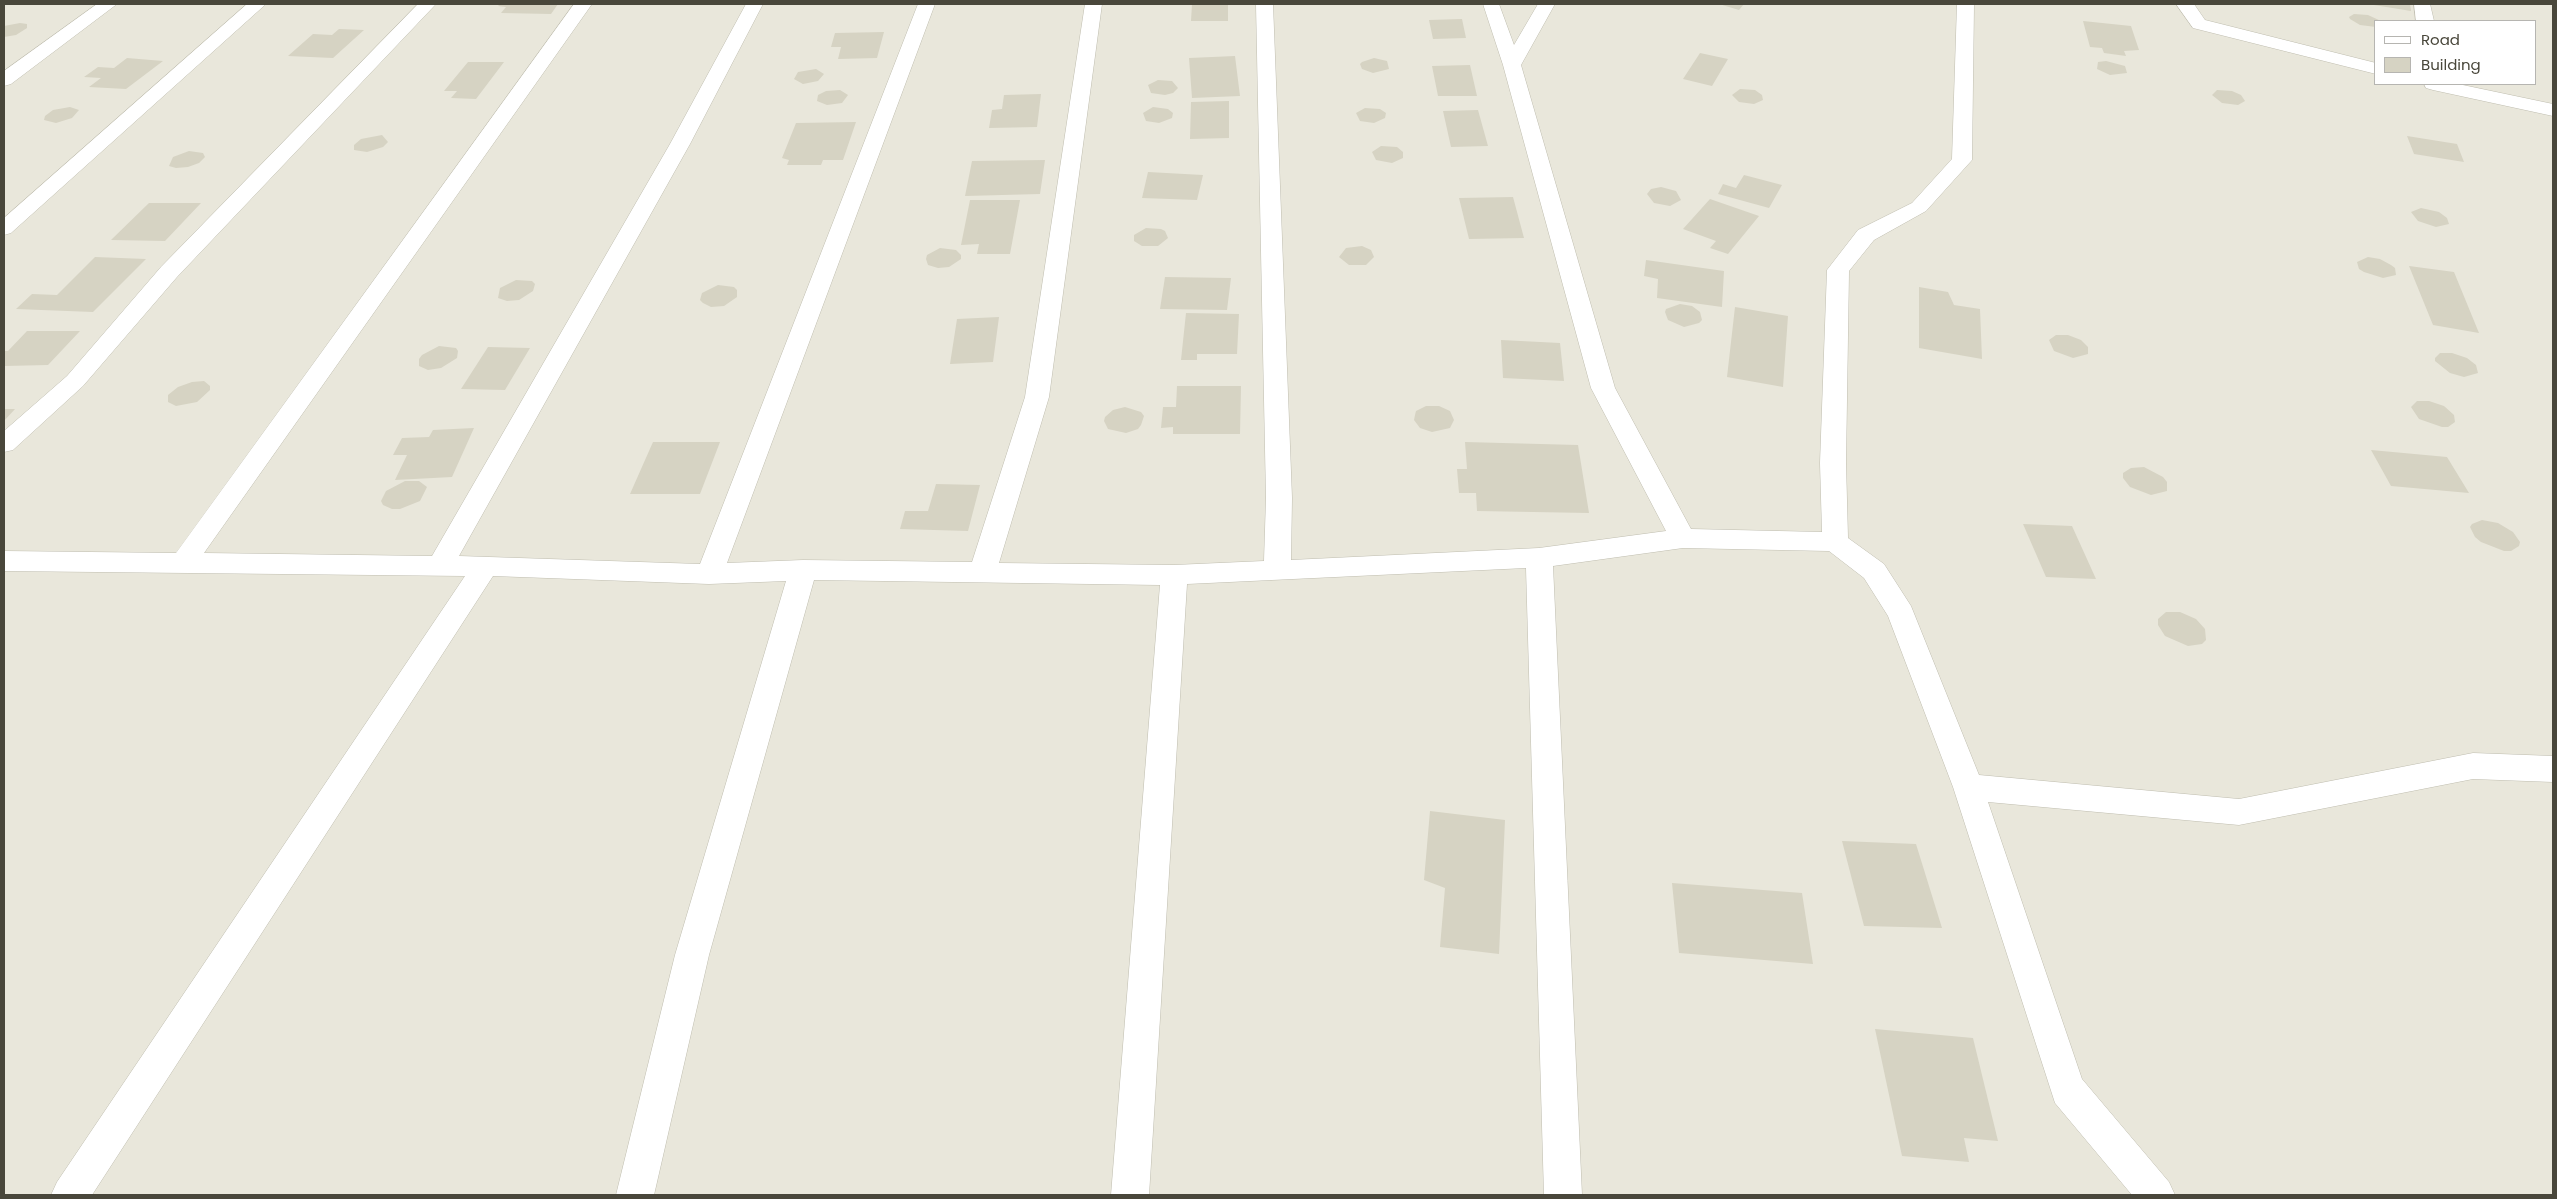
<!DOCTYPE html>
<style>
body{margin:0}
#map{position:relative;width:2557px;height:1199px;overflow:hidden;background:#f5f4ed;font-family:Poppins,sans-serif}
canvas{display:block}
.frame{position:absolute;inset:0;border:5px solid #49473b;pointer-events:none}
.legend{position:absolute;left:2374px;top:20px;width:162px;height:65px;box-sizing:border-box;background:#fff;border:1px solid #b6b5b1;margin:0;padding:6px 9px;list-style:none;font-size:15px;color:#49473b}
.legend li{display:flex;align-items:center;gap:10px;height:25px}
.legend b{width:25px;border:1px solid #b6b5b1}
</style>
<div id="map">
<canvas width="2557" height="1199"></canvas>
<div class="frame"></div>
<ul class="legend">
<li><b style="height:6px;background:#fff"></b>Road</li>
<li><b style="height:14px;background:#d6d3c3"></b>Building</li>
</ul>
</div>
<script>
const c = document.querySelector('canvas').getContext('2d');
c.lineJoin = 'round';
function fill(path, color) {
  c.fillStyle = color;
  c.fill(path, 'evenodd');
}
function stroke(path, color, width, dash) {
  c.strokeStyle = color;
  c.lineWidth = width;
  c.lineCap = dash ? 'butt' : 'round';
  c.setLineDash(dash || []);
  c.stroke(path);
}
fill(new Path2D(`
 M4,4H2553V1195H4ZM2376,21H2536V84H2376Z`), '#e9e7db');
fill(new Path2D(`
 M500,4H558L551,14L501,13L506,7L498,6Z
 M1192,4H1228V21H1191Z
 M1719,4H1744L1739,10Z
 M2374,4H2410L2411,11L2374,5Z
 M2354,14L2368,15L2381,21H2376V27L2360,25L2350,19L2349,17Z
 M1462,19L1466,38L1433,39L1429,20Z
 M2083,21L2131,26L2139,50L2124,51L2126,56L2104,53L2102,48L2090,47Z
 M20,23L27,24V28L16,35L4,37V26Z
 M339,29L364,30L333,58L288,56L313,34L332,35Z
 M884,32L877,58L838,59L841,47H831L835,33Z
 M1700,53L1728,59L1712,86L1683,79Z
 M1235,56L1240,96L1192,98L1189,58Z
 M127,58L163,61L126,89L89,87L101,78L84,77L98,67L114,68Z
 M1374,58L1387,61L1389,69L1373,73L1362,69L1360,64L1362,62Z
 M2106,61L2125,66L2127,73L2110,75L2097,69L2098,62Z
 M468,62H504L476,99L451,98L457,91H444Z
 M1470,65L1477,96H1438L1432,66Z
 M816,69L824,74L818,81L803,84L794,79L798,72Z
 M1158,80L1172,81L1178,88L1173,93L1165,95L1151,93L1148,85Z
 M1740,89L1755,90L1762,95L1763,100L1754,104L1739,102L1732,95Z
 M840,90L848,95L842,103L827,105L817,101L818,95L826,91Z
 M2217,90L2232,91L2241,95L2245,101L2238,105L2222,103L2212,95Z
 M1041,94L1037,127L989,128L992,110L1002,109L1004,95Z
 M1229,101V138L1190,139L1191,102Z
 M70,107L79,110L72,118L56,123L44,120L45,116L53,110Z
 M1153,107L1168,109L1173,113L1172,118L1159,123L1146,121L1143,113Z
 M1365,108L1380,109L1386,113L1385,118L1374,123L1360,121L1356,113Z
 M1478,110L1488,146L1451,147L1443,111Z
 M856,122L843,160H823L821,165H787L789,160L782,158L796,123Z
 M382,135L388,142L383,147L367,152L354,150V145L361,139Z
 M2407,136L2457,144L2464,162L2414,154Z
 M1381,146L1397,147L1403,152V158L1392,163L1376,160L1372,152Z
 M189,151L203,153L205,157L199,163L188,167L176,168L169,166L173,157Z
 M1045,160L1040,194L965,196L972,161Z
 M1148,172L1203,175L1197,200L1142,198Z
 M1744,175L1782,185L1769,208L1718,194L1723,184L1736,188Z
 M1661,187L1676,191L1681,200L1670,206L1654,203L1647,194L1651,189Z
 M1513,197L1524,238L1469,239L1459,198Z
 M1710,199L1759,216L1728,254L1710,248L1716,241L1683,229Z
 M970,200H1020L1010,254H977L979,244L961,245Z
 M149,203H201L165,241L111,240Z
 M2421,208L2439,212L2447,218L2449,224L2436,227L2418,221L2411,212Z
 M1146,228L1161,229L1165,231L1168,238L1158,246H1142L1134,241V235Z
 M1362,246L1371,250L1374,257L1366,265H1349L1339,257L1346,248Z
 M940,248L956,250L961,255V259L949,267L938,268L928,265L926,259L927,255Z
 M95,257L146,259L93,312L16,309L32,294L57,295Z
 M2368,257L2380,259L2391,265L2395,268L2396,275L2383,278L2364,272L2359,269L2357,262Z
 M1646,260L1724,271L1722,307L1657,298L1658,279L1644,276Z
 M2409,266L2454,272L2479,333L2433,325Z
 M1165,277L1231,278L1227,310L1160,309Z
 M516,280L532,281L535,284L533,291L519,300L507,301L498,298L500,288Z
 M718,285L734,287L737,290V297L724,306L711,307L703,303L700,300L702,293Z
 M1919,287L1948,292L1954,305L1980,309L1982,359L1919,348Z
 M1680,304L1692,306L1700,312L1702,320L1699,323L1684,327L1668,320L1665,312L1666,309Z
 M1735,307L1788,316L1783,387L1727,377Z
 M1186,313L1239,314L1237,354H1197V360H1181Z
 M999,317L993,362L950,364L957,319Z
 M27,331H80L48,365L4,366V351H8Z
 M2056,335H2068L2081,340L2088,347V354L2073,358L2054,351L2049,340Z
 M1501,340L1560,343L1564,381L1503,378Z
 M439,346L456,348L458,351L457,358L441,368L428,370L419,366V359L422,355Z
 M488,347L530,348L505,390L461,389Z
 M2440,353H2452L2467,358L2476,365L2478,373L2464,377L2450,373L2435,361V358Z
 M204,381L210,386V390L197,402L176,406L168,402V395L178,387L192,382Z
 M1177,386H1241L1240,434H1173V427L1161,428L1163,407H1176Z
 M2417,401H2429L2444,406L2454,415L2455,422L2448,427H2442L2419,419L2411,407Z
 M1426,406H1439L1450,411L1454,420L1450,428L1432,432L1420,428L1414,420L1415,415L1416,411Z
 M1125,407L1141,412L1144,416L1141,425L1138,429L1126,433L1108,429L1104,421L1105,417L1113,410Z
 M4,409H15L4,421Z
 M474,428L452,477L395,480L407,455H393L402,438L429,437L433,430Z
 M653,442H720L700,494H630Z
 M1465,442L1578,445L1589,513L1477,511L1476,493H1459L1457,469H1467Z
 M2371,450L2447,457L2469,493L2391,486Z
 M2144,467L2163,477L2167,482V491L2151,495L2130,487L2123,478V473L2131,468Z
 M405,481H419L427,487L420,501L400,509H392L383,505L381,501L386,491Z
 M936,484L980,485L968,531L900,529L905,511H928Z
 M2482,520L2498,523L2513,532L2520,542L2519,546L2511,551H2504L2481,542L2475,537L2470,527L2472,524Z
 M2023,524L2072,526L2096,579L2046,577Z
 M2166,612H2180L2196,619L2205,629L2206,640L2202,644L2188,646L2165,636L2158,625V619Z
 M1430,811L1505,820L1499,954L1440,947L1445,888L1424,880Z
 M1842,841L1916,844L1942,928L1864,926Z
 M1672,883L1802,893L1813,964L1679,953Z
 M1875,1029L1973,1038L1998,1141L1964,1138L1969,1162L1902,1156Z`), '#d6d3c3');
const minor = new Path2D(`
 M97,4H117L11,84L4,86V71Z
 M247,4H266L11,233L4,235V218Z
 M418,4H436L177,277L83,386L13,450L4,452V431L67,376L161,267Z
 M574,4H592L204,553L432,556L670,144L746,4H763L690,144L459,556L700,564L918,4H935L727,563L803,560L972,562L1025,397L1085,4H1102L1049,397L999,563L1174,565L1264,561L1266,498L1256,4H1273L1292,498L1291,560L1539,548L1666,531L1591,388L1503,65L1483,4H1499L1514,45L1538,4H1555L1521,65L1615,388L1691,529L1822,532L1820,463L1827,270L1858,230L1912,203L1952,159L1957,4H1974L1972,160L1926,211L1874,240L1849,271L1846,463L1848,538L1884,564L1911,606L1979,775L2239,799L2473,753L2553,756V782L2473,779L2239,825L1988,802L2082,1079L2169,1182L2175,1195H2132L2055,1103L1953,787L1888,616L1864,578L1829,551L1683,548L1553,566L1582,1195H1544L1526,568L1187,584L1149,1195H1111L1160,585L814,580L709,955L654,1195H616L675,955L786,581L709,584L493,576L92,1195H51L57,1182L465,576L4,571V551L176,553Z
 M2176,4H2194L2205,20L2376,63V74L2193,28Z
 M2414,4H2430L2434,21H2416Z
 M2424,84H2458L2553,104V116L2433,90L2426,88Z`);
stroke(minor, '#c0beb0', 1);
fill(minor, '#fff');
</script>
